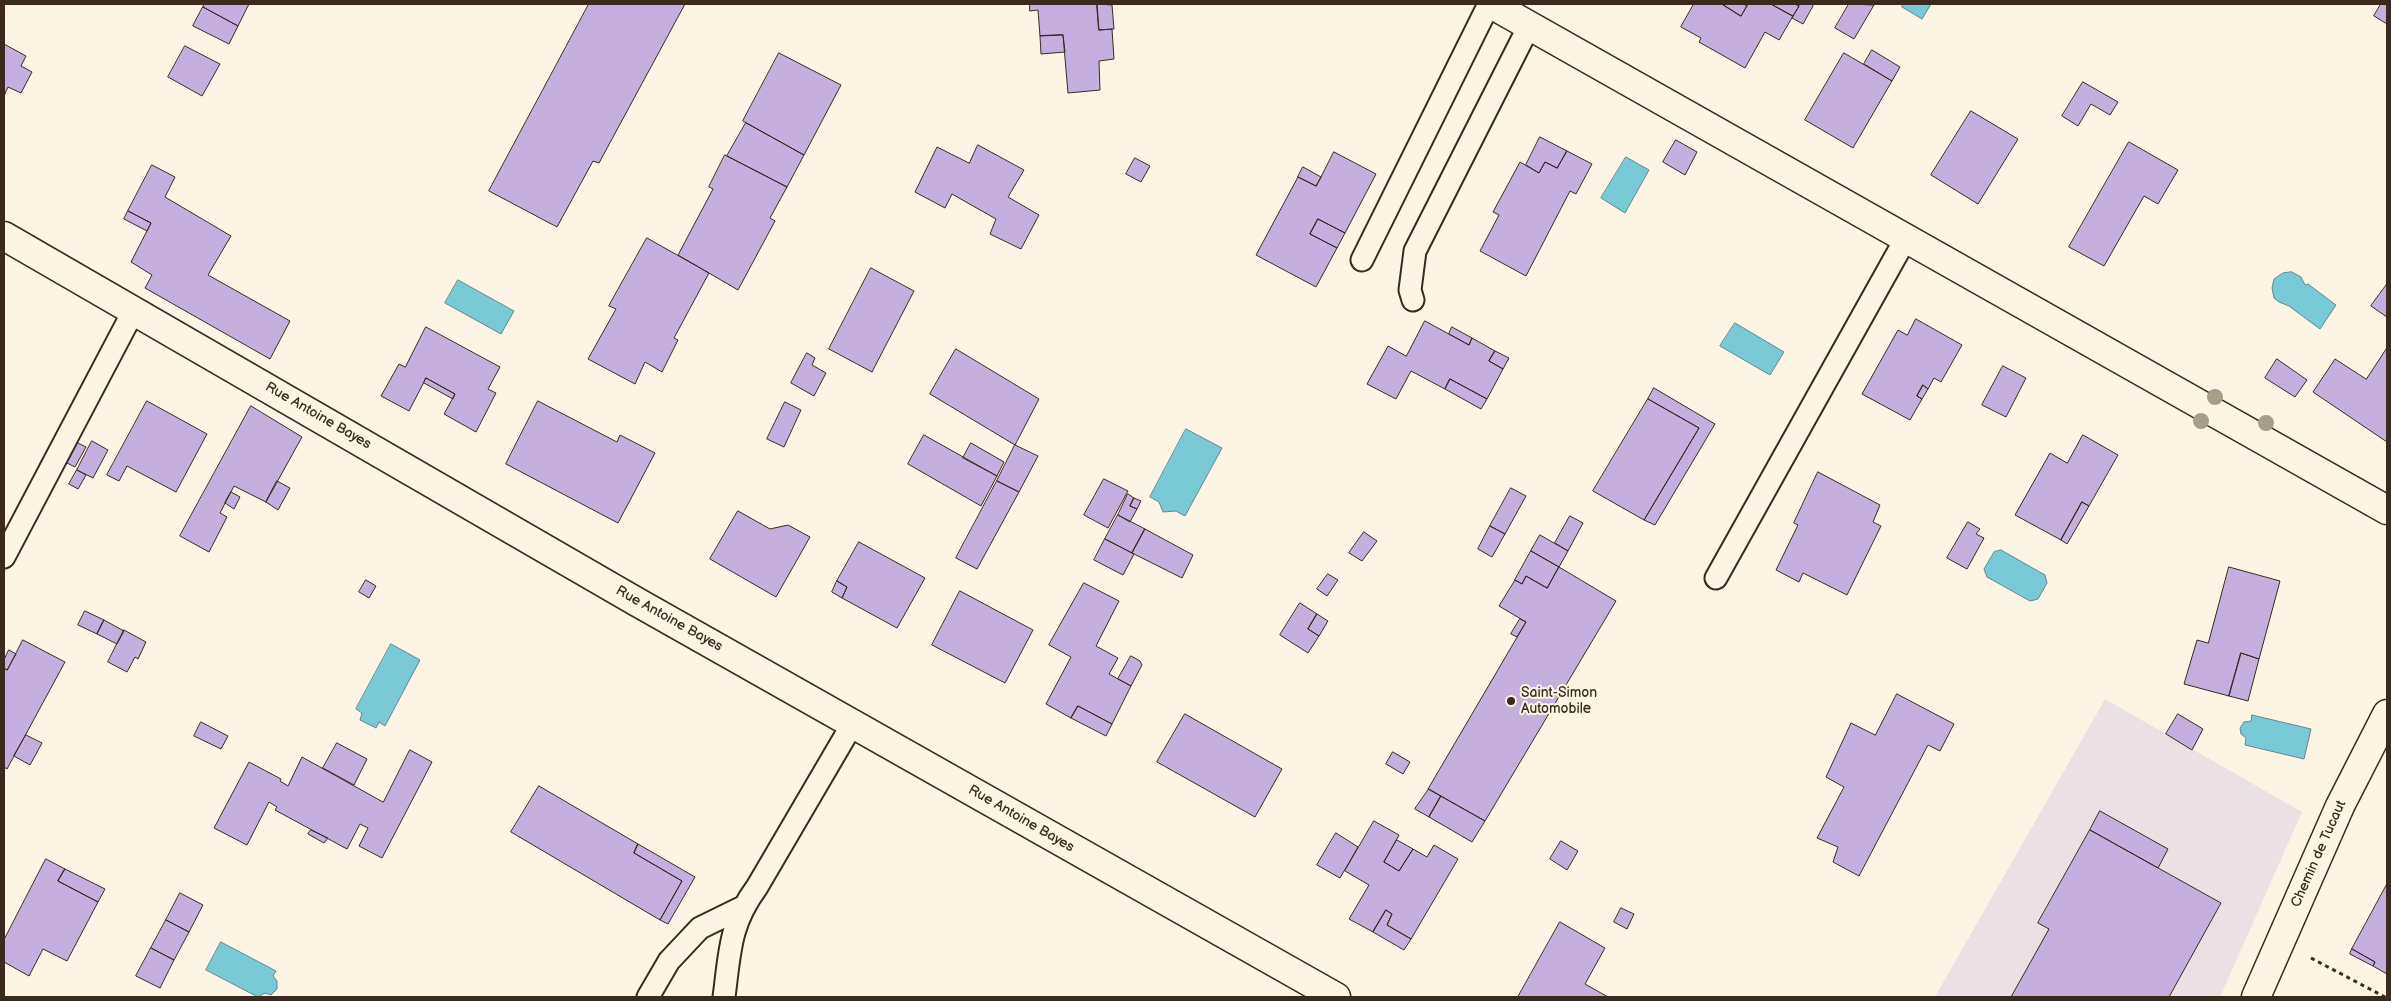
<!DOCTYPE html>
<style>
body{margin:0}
#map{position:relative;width:2391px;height:1001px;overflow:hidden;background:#fcf5e5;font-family:"Balsamiq Sans",sans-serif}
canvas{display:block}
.frame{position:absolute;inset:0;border:5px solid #3b2a1e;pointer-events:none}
</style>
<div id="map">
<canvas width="2391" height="1001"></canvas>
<div class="frame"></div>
</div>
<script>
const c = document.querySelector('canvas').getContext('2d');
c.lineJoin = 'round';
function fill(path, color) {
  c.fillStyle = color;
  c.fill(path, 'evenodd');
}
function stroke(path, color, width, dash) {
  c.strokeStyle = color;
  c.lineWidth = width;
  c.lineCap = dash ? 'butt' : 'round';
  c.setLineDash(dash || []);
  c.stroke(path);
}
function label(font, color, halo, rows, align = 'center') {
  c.font = font + ' "Balsamiq Sans",sans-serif';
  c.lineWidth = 4;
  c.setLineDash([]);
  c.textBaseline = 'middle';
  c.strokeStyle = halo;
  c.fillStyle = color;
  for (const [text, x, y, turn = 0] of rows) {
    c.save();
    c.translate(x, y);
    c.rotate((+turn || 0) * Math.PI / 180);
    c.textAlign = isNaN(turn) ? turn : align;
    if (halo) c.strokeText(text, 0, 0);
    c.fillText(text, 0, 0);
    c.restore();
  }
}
fill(new Path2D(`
 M2105,699L2302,812L2220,997H1935Z`), '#ebe0e3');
const water = new Path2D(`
 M1903,4H1931L1922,19L1902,7Z
 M1626,157L1649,170L1625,213L1601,198Z
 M2292,272L2301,277L2305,285L2308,284L2336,305L2320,329L2289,306L2279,302L2274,298L2272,288L2274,279L2283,273Z
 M458,280L514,311L501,334L445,303Z
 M1735,323L1784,352L1770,375L1720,346Z
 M1186,429L1222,448L1185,516L1176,511L1163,512L1159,502L1150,497Z
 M2001,550L2045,575L2047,583L2038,599L2030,601L1987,577L1984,569L1994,552Z
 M391,644L420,660L385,726L379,722L376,728L360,720L362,713L356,709Z
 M2252,715L2311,729L2304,759L2245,745L2246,738L2241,734L2240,728L2244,722L2251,721Z
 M221,942L276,971L273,976L277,981V989L271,995L265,993L258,997L206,970Z`);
fill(water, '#7ac9d7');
stroke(water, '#61898d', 1);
const building = new Path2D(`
 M205,4H249L238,26L203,7Z
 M589,4H685L599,163L593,161L557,227L489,191Z
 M1030,4H1097L1099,30L1112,29L1114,59L1099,61L1100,90L1068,93L1063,35L1040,36L1038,10L1030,11Z
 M1097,4L1112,5L1114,29L1099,30Z
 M1694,4H1722L1741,16L1748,4H1771L1793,16L1779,40L1765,32L1745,68L1699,42L1701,38L1681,27Z
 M1722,4H1743L1747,6L1741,16Z
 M1771,4H1795L1799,6L1793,16Z
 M1795,4H1812L1813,6L1803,24L1792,18L1799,6Z
 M1849,4L1874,5L1854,39L1835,28Z
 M2381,4H2387V24L2374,16Z
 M203,7L238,26L229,44L193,26Z
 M1063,35L1065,52L1041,54L1040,36Z
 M4,44L26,56L21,66L32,72L21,93L8,87L4,96Z
 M185,46L220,64L202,96L168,77Z
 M1872,50L1900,67L1892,81L1864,64Z
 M779,53L841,85L804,155L743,121Z
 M1844,53L1892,81L1853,148L1805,120Z
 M2083,82L2118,102L2110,115L2091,104L2078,126L2062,116Z
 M1971,111L2018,139L1978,204L1931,175Z
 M746,123L804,155L787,187L727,156Z
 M1540,137L1567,151L1557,168L1545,162L1539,173L1526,165Z
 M1676,140L1697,152L1685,175L1663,162Z
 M2129,142L2178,170L2158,204L2144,196L2104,266L2069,247Z
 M978,145L1024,170L1008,197L1039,215L1021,249L990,234L996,219L952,194L945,208L915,192L937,147L969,163Z
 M1567,151L1592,164L1576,194L1570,191L1526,276L1480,251L1499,215L1493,212L1520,162L1539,173L1545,162L1557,168Z
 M1334,152L1376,174L1345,233L1318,219L1310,234L1337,248L1316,287L1256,255L1298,177L1316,186Z
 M725,155L787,187L770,218L775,221L738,290L678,255L713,189L709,187Z
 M1135,158L1150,166L1141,182L1126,174Z
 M152,165L175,177L165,197L231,236L208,275L290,321L270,359L145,288L152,275L131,262L151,223L128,211Z
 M1303,167L1321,177L1316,186L1298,177Z
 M128,211L151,223L147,231L124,219Z
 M1318,219L1345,233L1337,248L1310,234Z
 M647,238L709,273L674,338L678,340L662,372L645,362L635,384L588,359L616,309L609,306Z
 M871,268L914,291L872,372L829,349Z
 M2387,284V317L2371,306Z
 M1916,319L1962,345L1941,382L1934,378L1928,389L1923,385L1917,396L1922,399L1910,420L1862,394L1898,330L1907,335Z
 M1425,321L1469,345L1472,338L1495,351L1489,361L1503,369L1487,399L1450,379L1445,389L1411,371L1396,399L1367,384L1388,346L1406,356Z
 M426,327L500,367L488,389L496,393L476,432L444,414L455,394L426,378L409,411L381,396L399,364L405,367Z
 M1452,327L1472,338L1469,345L1449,334Z
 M2387,348V442L2313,392L2335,359L2366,379Z
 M956,349L1039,399L1015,445L930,394Z
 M1495,351L1509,358L1503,369L1489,361Z
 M807,353L815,358L812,365L826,373L814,396L791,383Z
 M2277,359L2307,380L2295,397L2265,378Z
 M2003,366L2026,378L2006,417L1982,405Z
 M426,378L455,394L453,399L424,383Z
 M1450,379L1487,399L1481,409L1445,389Z
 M1923,385L1928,389L1922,399L1917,396Z
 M1654,388L1715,424L1655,525L1644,520L1699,428L1648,399Z
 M1648,399L1699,428L1644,520L1593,491Z
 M147,401L207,434L176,492L127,466L119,481L107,475Z
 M538,401L617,442L620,435L655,453L618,523L506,464Z
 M785,402L801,410L784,447L767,439Z
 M251,406L302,437L266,502L234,486L220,513L227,517L209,552L180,536Z
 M924,435L997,476L981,506L908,464Z
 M2083,435L2118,455L2089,506L2082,502L2061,540L2015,515L2050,453L2067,463Z
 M74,441L86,447L75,467L63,461Z
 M92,441L108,450L93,478L77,470Z
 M971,443L1004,462L997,476L963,458Z
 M1015,445L1038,456L1019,492L997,481Z
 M77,470L86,475L78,489L69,484Z
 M1818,472L1880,505L1873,522L1881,526L1847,595L1803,573L1799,582L1776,570L1798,525L1794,523Z
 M1104,479L1128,491L1108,528L1084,515Z
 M277,481L290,488L278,510L266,502Z
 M997,481L1019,492L977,569L956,558Z
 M1511,488L1526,496L1505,534L1490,526Z
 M231,492L240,497L234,509L225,503Z
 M1128,494L1134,498L1130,506L1137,509L1130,522L1118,515Z
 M1134,498L1141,501L1137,509L1130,506Z
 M2082,502L2089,506L2067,544L2061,540Z
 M738,511L770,529L788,525L810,537L776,597L710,559Z
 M1118,515L1145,529L1132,553L1105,539Z
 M1570,516L1583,523L1568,551L1555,543Z
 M1968,522L1980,529L1976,534L1984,538L1967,569L1947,558Z
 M1490,526L1505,534L1492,557L1478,549Z
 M1145,529L1193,555L1182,578L1132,553Z
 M1364,532L1377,541L1362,561L1349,553Z
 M1540,535L1568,551L1559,567L1531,551Z
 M1105,539L1134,554L1123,575L1094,560Z
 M859,542L925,578L897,628L842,598L847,587L837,581Z
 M1531,551L1559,567L1547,588L1526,576L1522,584L1515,580Z
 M1559,567L1616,601L1485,821L1428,789L1526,622L1499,606L1515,580L1522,584L1526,576L1547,588Z
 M2229,567L2280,581L2259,659L2241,653L2229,696L2184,684L2197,640L2208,643Z
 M1328,574L1338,580L1327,596L1317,589Z
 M366,580L376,586L369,598L359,592Z
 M837,581L847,587L842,598L832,592Z
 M1084,583L1119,601L1096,646L1118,658L1109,674L1131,686L1112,724L1078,706L1071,718L1046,704L1071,657L1049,645Z
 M960,591L1033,630L1005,683L932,645Z
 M1300,603L1317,614L1308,629L1319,636L1308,653L1280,635Z
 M85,611L104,620L97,634L78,625Z
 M1317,614L1328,621L1319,636L1308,629Z
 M1520,619L1526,622L1517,637L1511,634Z
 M104,620L124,631L117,644L97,634Z
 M124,630L146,642L138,659L135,657L127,672L108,662Z
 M23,640L65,662L7,769L4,767V668L7,670Z
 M9,650L16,654L7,670L4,668V660Z
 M2241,653L2259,659L2248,701L2229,696Z
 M1131,656L1140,661L1142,665L1131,686L1118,679Z
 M1897,694L1954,724L1940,751L1928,745L1859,876L1833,862L1838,847L1817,838L1844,787L1826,777L1851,723L1875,735Z
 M1078,706L1112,724L1106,736L1071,718Z
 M1185,714L1282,769L1255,817L1157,762Z
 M2178,714L2203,729L2192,750L2166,734Z
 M201,722L228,736L221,749L194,736Z
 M26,735L42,743L30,765L14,756Z
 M337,743L367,759L354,785L323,768Z
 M410,750L432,762L382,858L359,846L368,828L360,824L347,849L275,810L277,807L269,802L247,845L214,828L249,762L281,779L280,781L288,786L302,757L383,802Z
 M1393,752L1410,762L1403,774L1386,764Z
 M539,786L638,844L634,853L682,881L660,920L511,832Z
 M1429,789L1441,796L1429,817L1415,809Z
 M1441,796L1485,821L1472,842L1429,817Z
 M2100,811L2168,849L2158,868L2090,830Z
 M1374,821L1399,835L1384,862L1399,871L1413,849L1427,857L1434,845L1458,859L1411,939L1387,925L1392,914L1386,910L1373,932L1349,919L1369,885L1345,871Z
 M311,830L328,838L324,843L308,834Z
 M2090,830L2221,903L2169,997H2011L2049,929L2038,923Z
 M1336,833L1358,847L1340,878L1317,865Z
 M1397,840L1413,849L1399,871L1384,862Z
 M1561,841L1578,851L1567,870L1550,859Z
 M638,844L695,877L668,924L660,920L682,881L634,853Z
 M46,859L65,869L58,881L98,902L67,961L43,949L29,976L4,962V940Z
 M65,869L105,889L98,902L58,881Z
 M2387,884V974L2373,966L2375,962L2352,949Z
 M180,893L203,905L189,932L166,920Z
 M1621,908L1634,914L1627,929L1614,922Z
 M1386,910L1392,914L1387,925L1411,939L1404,950L1373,932Z
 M166,920L189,932L174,960L151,948Z
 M1560,922L1605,948L1585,984L1608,997H1518Z
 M151,948L174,960L160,988L136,976Z
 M2352,949L2375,962L2373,966L2350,954Z`);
fill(building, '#c4afdf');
stroke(building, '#3b2a1e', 1);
const lane = new Path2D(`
 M1362,260L1489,4
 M1413,300L1410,290L1415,251L1529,26
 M4,557L134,310
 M1716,578L1906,238
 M648,997L669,961L700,928L743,907
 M724,997C730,952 729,925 757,887L853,723`);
const street = new Path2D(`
 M1491,4L2387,510
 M4,236L637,602L1336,997`);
const secondary = new Path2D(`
 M2256,997L2340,806L2387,714`);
stroke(lane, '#3b2a1e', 25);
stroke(street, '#3b2a1e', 31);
stroke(secondary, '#3b2a1e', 31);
stroke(new Path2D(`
 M2311,958L2385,997`), '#3b2a1e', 3, [4, 4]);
stroke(lane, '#fcf5e5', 21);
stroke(street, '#fcf5e5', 28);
stroke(secondary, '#fcf5e5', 28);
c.fillStyle = '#a59e88';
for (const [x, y] of [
 [2215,397],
 [2201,421],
 [2266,423]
]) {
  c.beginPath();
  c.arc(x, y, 8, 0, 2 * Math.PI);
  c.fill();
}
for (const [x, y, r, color] of [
 [1511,701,5,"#3b2a1e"]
]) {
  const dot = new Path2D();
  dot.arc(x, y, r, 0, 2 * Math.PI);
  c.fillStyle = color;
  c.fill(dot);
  stroke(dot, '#fcf5e5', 2);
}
label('14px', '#3b2a1e', '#fcf5e5', [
 ["Rue Antoine Bayes",318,416,30],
 ["Rue Antoine Bayes",669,619,29],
 ["Rue Antoine Bayes",1021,819,30],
 ["Chemin de Tucaut",2319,854,-66]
]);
label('14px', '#3b2a1e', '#fcf5e5', [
 ["Saint-Simon",1521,693],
 ["Automobile",1521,709]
], 'left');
</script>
